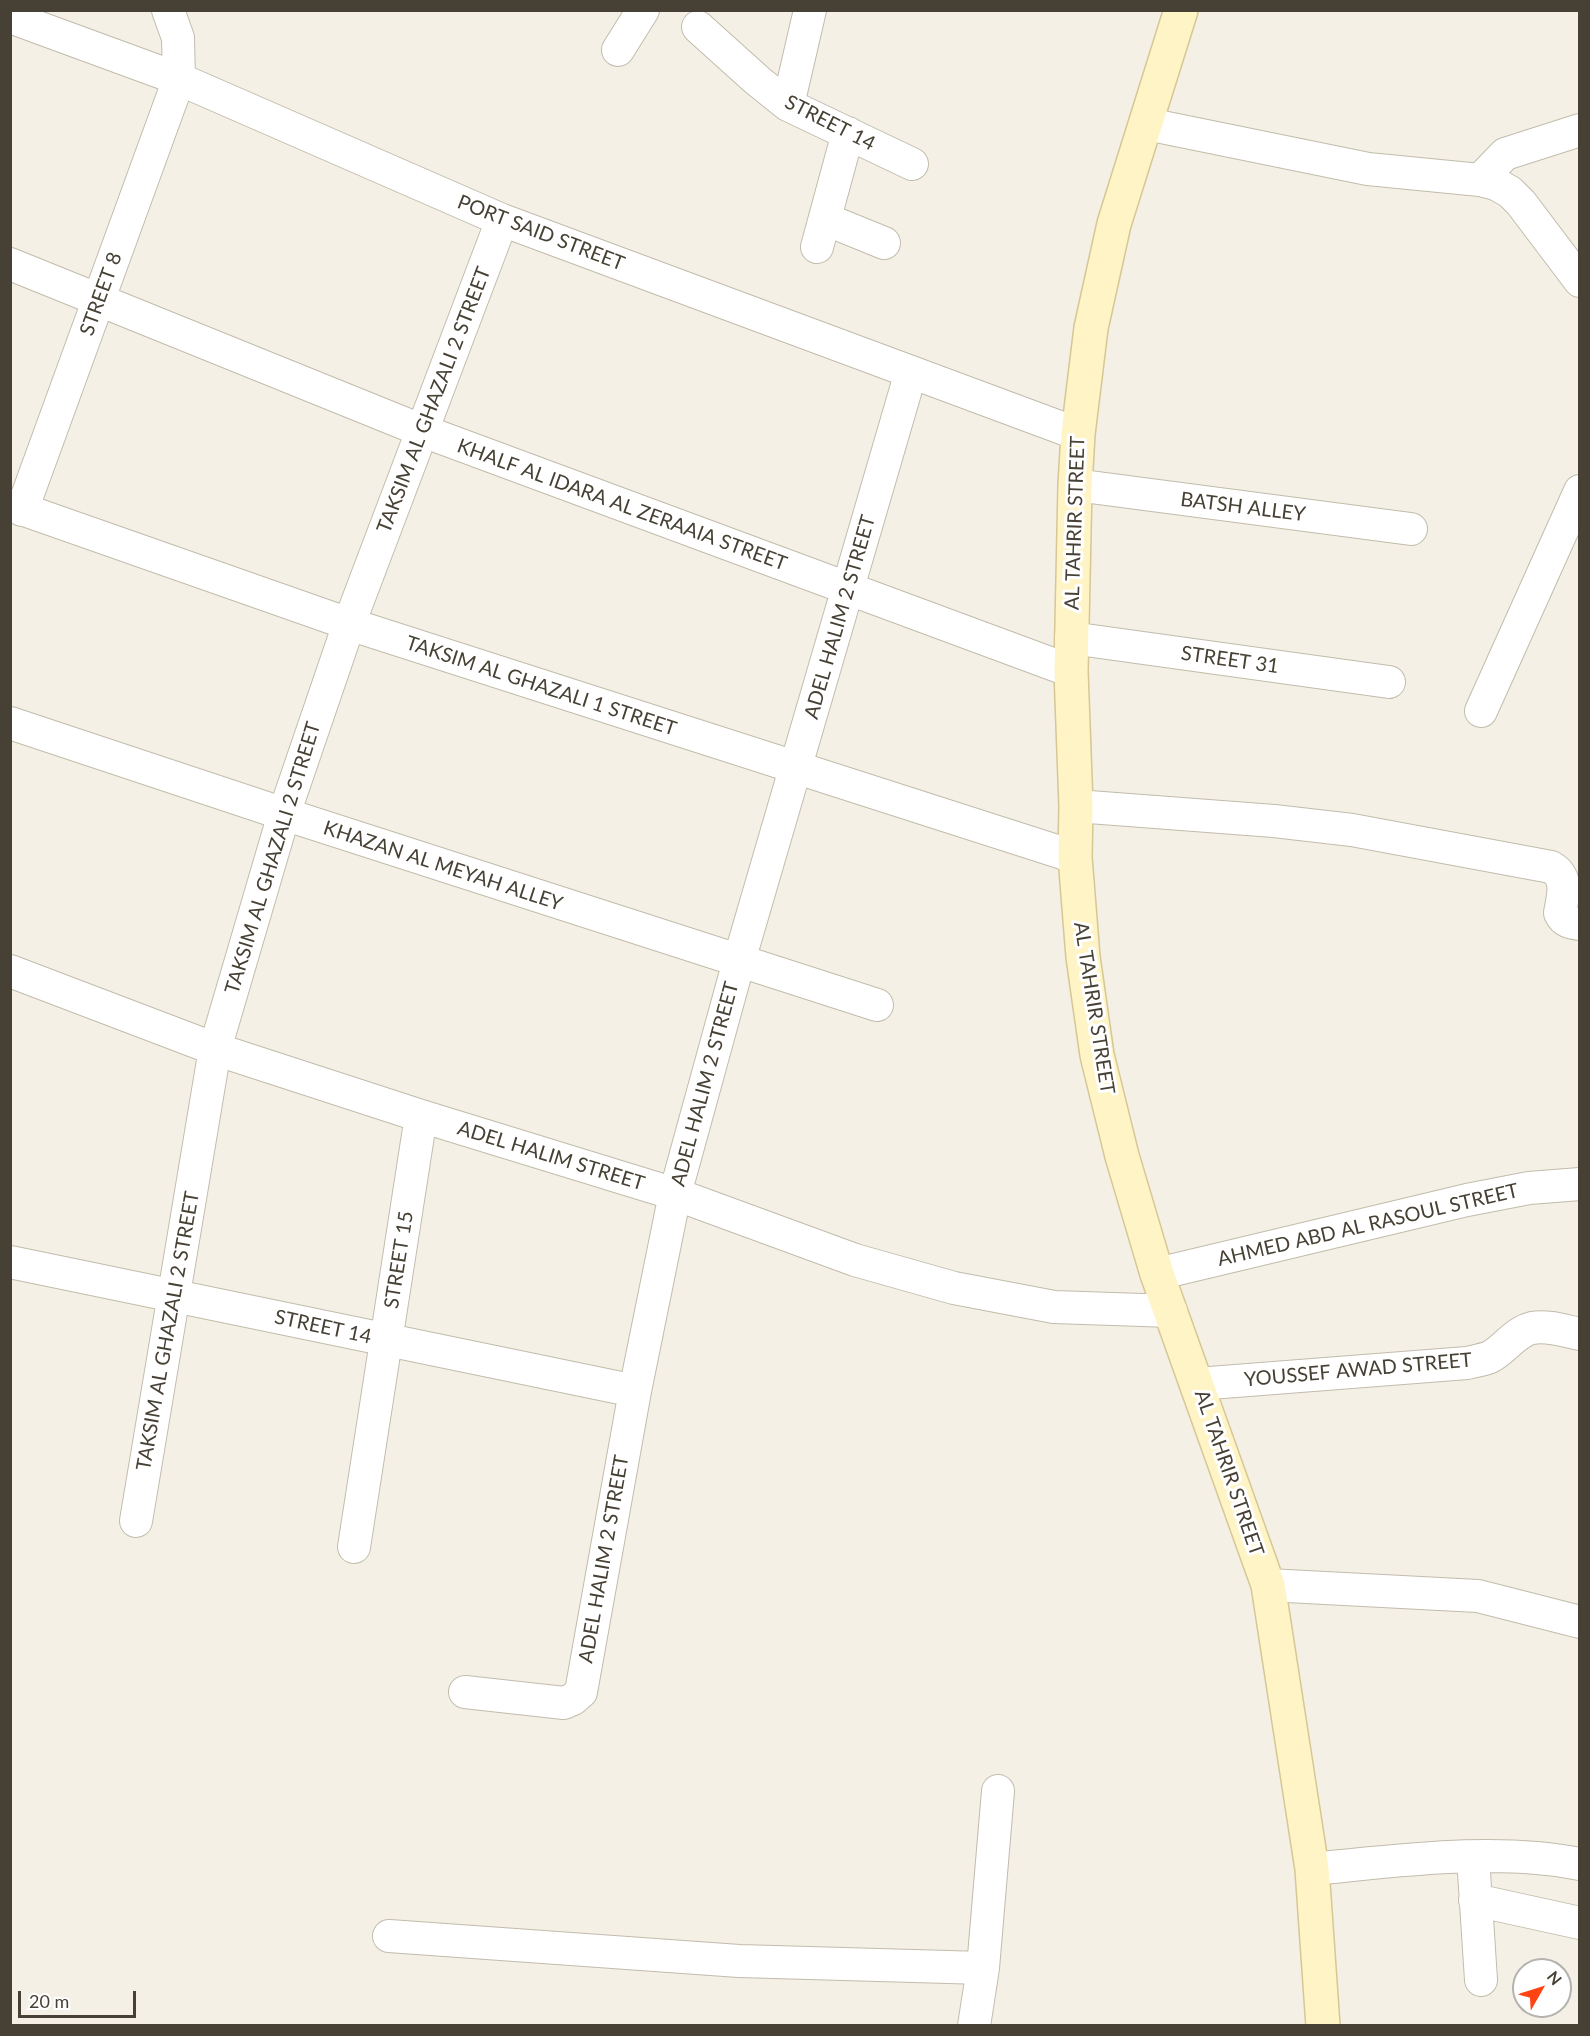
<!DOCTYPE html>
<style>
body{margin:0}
#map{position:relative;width:1590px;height:2036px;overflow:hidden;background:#f4f0e6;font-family:Lato,sans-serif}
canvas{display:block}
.frame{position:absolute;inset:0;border:12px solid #474135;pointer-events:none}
.north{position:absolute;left:1512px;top:1958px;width:60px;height:60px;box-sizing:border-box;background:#fff;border:2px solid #b5b3ae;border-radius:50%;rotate:51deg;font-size:16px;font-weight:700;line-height:24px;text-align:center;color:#474135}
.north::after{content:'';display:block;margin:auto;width:21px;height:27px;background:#ff4312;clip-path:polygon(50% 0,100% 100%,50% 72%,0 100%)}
.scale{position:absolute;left:18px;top:1991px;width:118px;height:27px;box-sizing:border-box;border:3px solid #474135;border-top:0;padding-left:8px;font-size:18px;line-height:21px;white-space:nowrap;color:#474135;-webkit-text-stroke:4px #fff;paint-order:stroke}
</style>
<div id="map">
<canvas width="1590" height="2036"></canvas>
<div class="frame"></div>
<div class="north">N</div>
<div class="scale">20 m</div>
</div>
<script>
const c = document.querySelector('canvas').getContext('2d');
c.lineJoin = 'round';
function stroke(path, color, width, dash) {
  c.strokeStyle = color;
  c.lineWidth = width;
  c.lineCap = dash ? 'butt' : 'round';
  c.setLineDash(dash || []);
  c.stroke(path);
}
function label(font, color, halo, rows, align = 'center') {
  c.font = font + ' Lato,sans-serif';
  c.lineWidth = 6;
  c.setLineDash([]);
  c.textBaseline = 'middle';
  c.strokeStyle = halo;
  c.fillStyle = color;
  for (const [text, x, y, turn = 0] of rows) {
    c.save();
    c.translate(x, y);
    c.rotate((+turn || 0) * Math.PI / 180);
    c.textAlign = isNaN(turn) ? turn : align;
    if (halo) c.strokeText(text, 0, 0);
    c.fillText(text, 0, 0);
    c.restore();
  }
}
const street = new Path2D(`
 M10,17L179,79L502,220L1078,434
 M698,27L758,81L788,105L912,164
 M618,50L643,10
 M788,105L810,10
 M1147,124L1368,169L1480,180L1496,184L1510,192L1521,203L1580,281
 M1480,180L1505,154L1580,130
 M825,219L884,243
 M817,247L848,133
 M10,264L423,431L1071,671
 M1075,485L1411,529
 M10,505L349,624L1075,857
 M22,510L179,79L178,38L168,10
 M1071,638L1389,682
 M1481,711L1580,491
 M10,723L284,814L877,1005
 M1076,806L1274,821L1352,830L1551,867C1569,877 1563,896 1560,913C1564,922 1571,923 1580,924
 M10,971L215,1049L421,1116L675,1194L855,1260L954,1288L1054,1307L1171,1311
 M10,1262L635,1391
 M1157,1274L1467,1200L1529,1188L1580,1184
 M1197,1384L1467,1363C1474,1361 1483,1360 1490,1357C1505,1349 1515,1332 1532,1328C1548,1325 1565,1331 1580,1334
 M136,1521L215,1049L284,814L349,624L502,220
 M354,1547L421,1116
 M1268,1585L1478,1596L1580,1622
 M465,1692L564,1703L573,1699L581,1692L635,1391L675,1194L739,961L911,372
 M1473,1857L1481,1980
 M1312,1869C1397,1861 1495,1847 1580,1864
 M1475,1900L1580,1923
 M389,1936L739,1961L983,1968
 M974,2026L983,1968L998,1791`);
const secondary = new Path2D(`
 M1181,10L1114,224L1091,328L1078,434L1075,485L1071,671L1076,806L1075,857L1083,957L1097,1055L1122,1156L1157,1274L1268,1585L1312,1869L1323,2026`);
stroke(street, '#c2bcab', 34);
stroke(secondary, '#d6c794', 36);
stroke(street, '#fff', 32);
stroke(secondary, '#fff4c5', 33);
label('20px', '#474135', '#fff', [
 ["STREET 14",830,123,27],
 ["PORT SAID STREET",541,233,21],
 ["STREET 8",101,294,-70],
 ["TAKSIM AL GHAZALI 2 STREET",434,400,-69],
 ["KHALF AL IDARA AL ZERAAIA STREET",622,505,20],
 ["BATSH ALLEY",1243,507,7],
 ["AL TAHRIR STREET",1075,523,-88],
 ["ADEL HALIM 2 STREET",840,617,-74],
 ["STREET 31",1230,660,8],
 ["TAKSIM AL GHAZALI 1 STREET",541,686,18],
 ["TAKSIM AL GHAZALI 2 STREET",273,858,-73],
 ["KHAZAN AL MEYAH ALLEY",443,866,18],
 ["AL TAHRIR STREET",1094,1008,81],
 ["ADEL HALIM 2 STREET",705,1084,-75],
 ["ADEL HALIM STREET",551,1156,17],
 ["AHMED ABD AL RASOUL STREET",1368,1225,-13],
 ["STREET 15",399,1260,-81],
 ["STREET 14",323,1327,12],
 ["TAKSIM AL GHAZALI 2 STREET",168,1331,-80],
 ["YOUSSEF AWAD STREET",1358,1370,-5],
 ["AL TAHRIR STREET",1229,1473,71],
 ["ADEL HALIM 2 STREET",604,1559,-80]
]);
</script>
